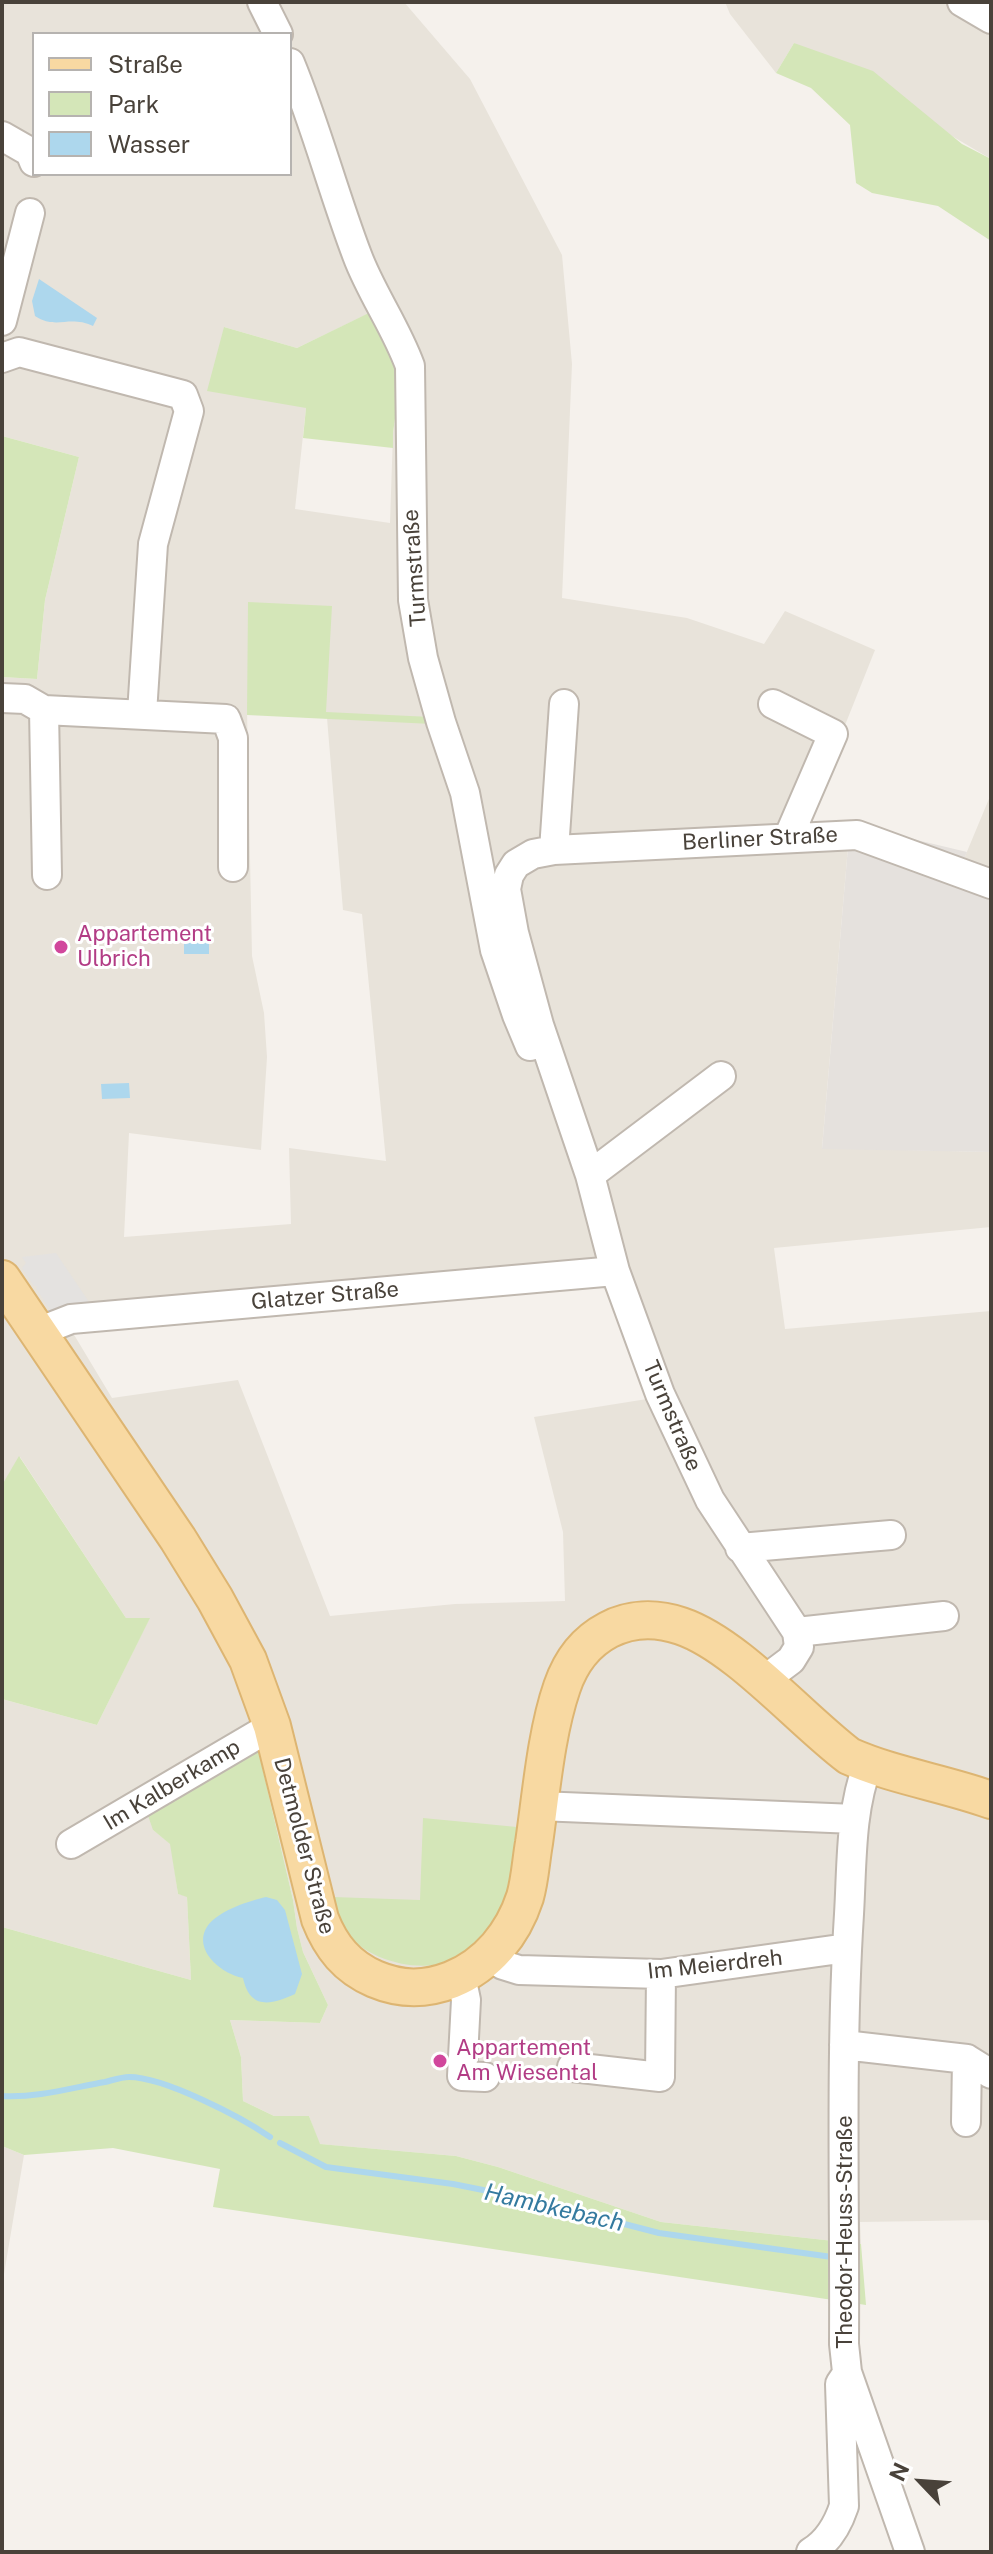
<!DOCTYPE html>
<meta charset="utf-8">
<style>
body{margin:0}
#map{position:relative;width:993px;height:2554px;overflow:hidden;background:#f5f1ec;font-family:"Public Sans",sans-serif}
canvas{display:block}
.frame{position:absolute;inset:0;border:4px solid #49423a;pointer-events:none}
.legend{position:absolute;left:32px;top:32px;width:260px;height:144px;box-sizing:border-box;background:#fff;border:2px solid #b6b3b0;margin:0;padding:10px 14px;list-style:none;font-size:24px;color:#49423a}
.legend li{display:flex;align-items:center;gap:16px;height:40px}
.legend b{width:40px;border:2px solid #b6b3b0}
.north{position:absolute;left:881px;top:2442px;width:80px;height:80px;-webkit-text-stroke:6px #fff;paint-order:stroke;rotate:295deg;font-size:22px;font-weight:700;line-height:32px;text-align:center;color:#49423a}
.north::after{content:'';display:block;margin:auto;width:28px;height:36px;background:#49423a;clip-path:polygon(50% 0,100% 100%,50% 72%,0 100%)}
</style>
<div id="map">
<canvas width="993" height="2554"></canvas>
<div class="frame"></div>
<ul class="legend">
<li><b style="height:10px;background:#f8d9a2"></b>Straße</li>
<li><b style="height:22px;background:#d4e6b8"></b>Park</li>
<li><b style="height:22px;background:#add7ed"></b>Wasser</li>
</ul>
<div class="north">N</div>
</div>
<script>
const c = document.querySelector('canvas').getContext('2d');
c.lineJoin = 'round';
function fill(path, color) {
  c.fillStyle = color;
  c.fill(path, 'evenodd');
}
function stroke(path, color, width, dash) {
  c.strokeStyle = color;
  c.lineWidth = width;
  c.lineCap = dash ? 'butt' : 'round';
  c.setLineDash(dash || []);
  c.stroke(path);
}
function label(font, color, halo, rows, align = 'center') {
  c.font = font + ' "Public Sans",sans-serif';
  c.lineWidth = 6;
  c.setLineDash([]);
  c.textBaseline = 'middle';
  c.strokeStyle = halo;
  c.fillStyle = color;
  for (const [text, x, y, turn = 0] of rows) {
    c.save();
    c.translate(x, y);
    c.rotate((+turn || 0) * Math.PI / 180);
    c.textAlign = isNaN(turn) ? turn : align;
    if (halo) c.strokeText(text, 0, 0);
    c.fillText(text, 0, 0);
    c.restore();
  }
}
fill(new Path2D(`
 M2,2H404L470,79L562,255L572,364L562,598L687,618L764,644L785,611L875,650L806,823L850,824L822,1148L991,1152V1227L774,1248L785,1329L991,1311V2230L988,2220L860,2222L861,2244L661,2222L498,2167L456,2156L319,2144L309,2116H274L243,2101L241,2057L230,2020L320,2023L328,2005L303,1952L297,1928L293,1900L258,1749L153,1830L171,1844L178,1894L187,1896L191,1980L2,1927V1699L97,1725L149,1619L126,1618L20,1457L2,1485V677L37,679L45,600L79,457L2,436ZM34,34H290V174H34ZM374,311L401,377L393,433L390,523L295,509L306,408L224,327L297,348ZM247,710L432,723L327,718L343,910L362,914L386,1161L289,1148L291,1224L124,1237L129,1133L261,1150L267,1057L264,1013L252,956ZM606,1279L647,1399L534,1417L563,1532L565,1601L455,1604L330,1616L238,1380L112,1398L70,1328ZM513,1857L507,1890L498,1915L472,1947L433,1965L393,1961L420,1900Z
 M725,2H990L991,159L794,43L776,73L730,14Z
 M991,794V878L961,866Z
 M2,2146L24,2155L2,2286Z`), '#e8e3da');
fill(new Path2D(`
 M850,824L967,852L961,866L991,878V1152L822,1149Z`), '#e5e1dd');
fill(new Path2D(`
 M794,43L873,71L962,144L991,159V241L938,206L872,193L856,183L850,125L811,88L776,73Z
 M375,310L401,377L393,433V448L303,438L306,408L207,391L224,327L297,348Z
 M2,436L79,457L45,600L37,679L2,677Z
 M248,602L332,606L326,712L431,717L432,724L247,715Z
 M19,1456L126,1618H150L97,1725L2,1699V1485Z
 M258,1749L293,1900L297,1928L303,1952L328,2005L320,2023L230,2020L241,2057L243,2101L274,2116H309L320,2144L456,2156L498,2167L661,2222L861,2244L866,2305L213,2207L220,2169L113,2148L24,2155L2,2146V1927L191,1980L187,1897L178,1894L170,1844L153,1830L145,1807Z
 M423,1818L517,1827C513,1856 512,1891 497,1917C486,1935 468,1955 447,1962C416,1973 365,1959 346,1932C338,1922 335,1909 333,1897L420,1900Z`), '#d4e6b8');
fill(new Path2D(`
 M56,1253L89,1302L75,1305L59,1315L56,1310H50L36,1288L37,1286H34L22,1268L26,1263L22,1257Z`), '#e4e2e0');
fill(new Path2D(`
 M39,279L97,318L93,326C69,315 56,330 35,316L32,301Z
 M209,941V954H184V942Z
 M129,1083L130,1098L102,1099L101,1084Z
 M266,1897L277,1900L285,1910L302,1974L295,1994C271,2005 250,2010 243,1978C221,1974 190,1948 209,1924C221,1910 249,1901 266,1897Z`), '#add7ed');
stroke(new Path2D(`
 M2,2096C37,2098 71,2088 105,2082C113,2080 122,2077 129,2077C164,2077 241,2117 270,2137
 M280,2143L326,2167L453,2184L528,2199L659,2233L832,2257`), '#add7ed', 6);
const minor = new Path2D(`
 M262,2L278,34
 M962,2L991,19
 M290,63C316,126 333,192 357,255C371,293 396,327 410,366L413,600L423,658L441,722L465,793L495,950L517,1015L530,1046
 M2,136L30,152L34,162
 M2,321L30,213
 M2,358L19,352L183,395L189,411L153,544L142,713
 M2,698L25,699L44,710L226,719L233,738V867
 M773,704L833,734L788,838
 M44,710L47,875
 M554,850L564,704
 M590,1175L721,1076
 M40,1336L53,1326L71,1319L615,1271
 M740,1548L891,1535
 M797,1632L944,1616
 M763,1681L791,1660L799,1647L797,1632L710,1500L660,1394L615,1271L590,1175L539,1025L514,933L506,889L509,875L516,864L533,854L554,850L857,835L991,884
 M868,1764C850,1811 852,1864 849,1914C840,2057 845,2201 844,2344L847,2372L910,2552
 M539,1806L855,1819
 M71,1844L272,1726
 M490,1956L503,1965L519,1970L661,1974L847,1948
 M461,1976L466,2000L462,2076L485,2077
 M844,2045L967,2059L991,2074
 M572,2067L660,2077L661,1974
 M966,2122L967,2059
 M811,2552C828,2542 838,2524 844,2506L840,2384L844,2378`);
const major = new Path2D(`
 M2,1279L178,1539L215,1599L248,1660L272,1726L320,1919C331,1947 347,1967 375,1979C401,1990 425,1990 451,1980C488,1965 513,1934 525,1897C530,1880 531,1860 534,1843C541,1795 546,1733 562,1687C580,1634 628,1608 681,1626C737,1645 800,1719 849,1756C894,1776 944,1783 991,1800`);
stroke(minor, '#c0b8af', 32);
stroke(major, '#ddb572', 40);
stroke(minor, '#fff', 28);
stroke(major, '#f8d9a2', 36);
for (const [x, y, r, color] of [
 [61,947,8,"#d1479c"],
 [440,2061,8,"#d1479c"]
]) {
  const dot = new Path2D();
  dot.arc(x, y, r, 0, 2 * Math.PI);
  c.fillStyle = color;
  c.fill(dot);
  stroke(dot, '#fff', 3);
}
label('22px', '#49423a', '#fff', [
 ["Turmstraße",415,568,-94],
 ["Berliner Straße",760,839,-3],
 ["Glatzer Straße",325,1296,-5],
 ["Turmstraße",672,1416,67],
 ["Im Kalberkamp",172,1785,-31],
 ["Detmolder Straße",304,1846,75],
 ["Im Meierdreh",715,1965,-6],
 ["Theodor-Heuss-Straße",845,2232,-90]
]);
label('22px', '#b23c85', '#fff', [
 ["Appartement",77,934],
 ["Ulbrich",77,959],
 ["Appartement",456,2048],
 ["Am Wiesental",456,2073]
], 'left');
label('italic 24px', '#347a9f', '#fff', [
 ["Hambkebach",554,2208,13]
]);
</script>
